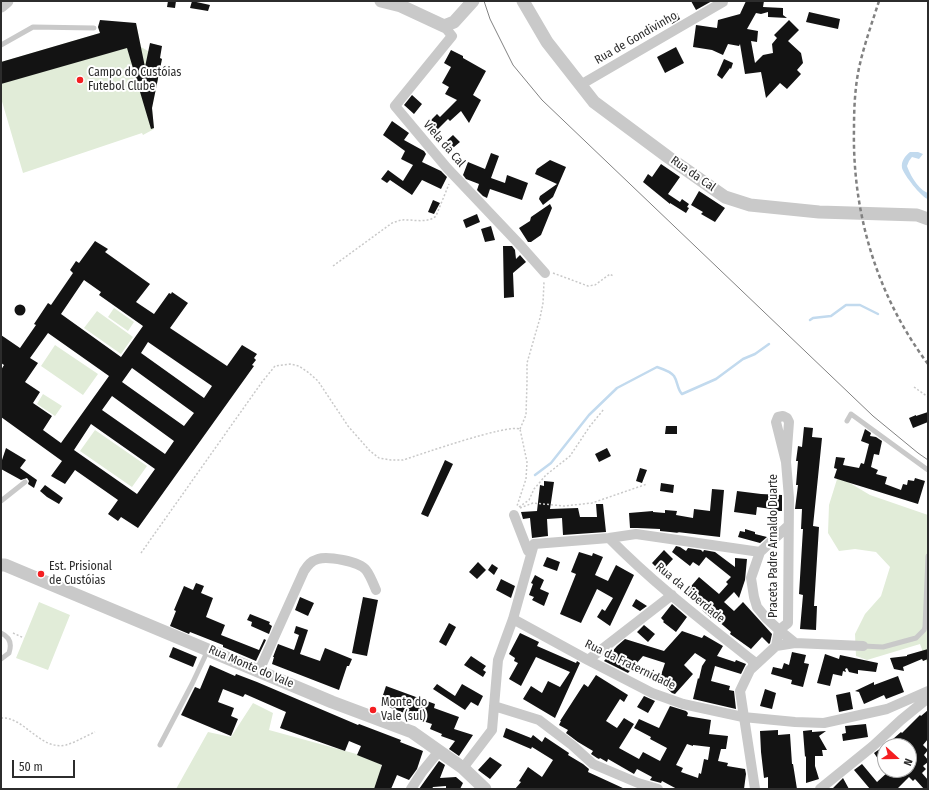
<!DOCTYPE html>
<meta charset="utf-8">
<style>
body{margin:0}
#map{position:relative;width:929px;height:790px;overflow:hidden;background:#fff;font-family:"Fira Sans Condensed",sans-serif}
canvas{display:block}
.frame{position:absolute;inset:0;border:2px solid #2c2c2c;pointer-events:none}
.north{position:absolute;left:877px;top:738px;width:40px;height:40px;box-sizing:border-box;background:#fff;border:1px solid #ababab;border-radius:50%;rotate:111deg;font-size:11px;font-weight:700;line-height:16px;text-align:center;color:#2c2c2c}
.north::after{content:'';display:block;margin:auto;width:14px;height:18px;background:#f41e21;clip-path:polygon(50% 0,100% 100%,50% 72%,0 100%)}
.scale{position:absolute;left:12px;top:760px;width:63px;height:18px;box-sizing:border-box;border:2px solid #2c2c2c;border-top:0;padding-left:5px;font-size:12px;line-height:14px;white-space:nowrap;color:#2c2c2c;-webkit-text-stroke:3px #fff;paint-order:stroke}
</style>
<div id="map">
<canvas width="929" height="790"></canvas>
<div class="frame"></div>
<div class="north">N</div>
<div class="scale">50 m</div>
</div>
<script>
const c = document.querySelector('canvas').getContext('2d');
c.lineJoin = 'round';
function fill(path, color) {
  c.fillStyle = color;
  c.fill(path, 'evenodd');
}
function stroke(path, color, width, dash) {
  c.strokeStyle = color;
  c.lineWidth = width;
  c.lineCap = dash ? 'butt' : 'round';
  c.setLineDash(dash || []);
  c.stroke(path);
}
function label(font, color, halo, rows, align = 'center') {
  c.font = font + ' "Fira Sans Condensed",sans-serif';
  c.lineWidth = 4;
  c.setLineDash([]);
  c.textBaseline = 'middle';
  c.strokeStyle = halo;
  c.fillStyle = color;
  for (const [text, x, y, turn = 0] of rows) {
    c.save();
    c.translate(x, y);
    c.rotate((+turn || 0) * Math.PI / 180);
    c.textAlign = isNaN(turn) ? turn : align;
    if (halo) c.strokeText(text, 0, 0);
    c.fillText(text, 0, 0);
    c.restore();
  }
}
fill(new Path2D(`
 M136,23L141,47L162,59L152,108L154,129L143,135L142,133L23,173L1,98V62L100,33L98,27Z
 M114,308L134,322L128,331L108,317Z
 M97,311L133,337L121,354L84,328Z
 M55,345L98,374L83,395L41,366Z
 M43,394L62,406L55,416L37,404Z
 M95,430L147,466L132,487L80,451Z
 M838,476L870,495L928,515V666L920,644L867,660L856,656L855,634L865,614L881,596L890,567L876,552L855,549L839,551L828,533L829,505Z
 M39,602L70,615L48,670L16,658Z
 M253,703L273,713L269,730L382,761L377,789H176L208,732L231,737Z`), '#e1ecd8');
fill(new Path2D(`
 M910,152H918L923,154L919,159L912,157L909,161L907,166C910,175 919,190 928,193V199C921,197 904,175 902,168C901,161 905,156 910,152Z`), '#c2daee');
stroke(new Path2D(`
 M810,320L813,318L831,316L846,305H860L878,314
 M535,475L551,463L589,415L617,388L657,367C663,369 670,371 674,376C678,382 677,389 682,394L716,379L743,359L755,354L769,344`), '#c2daee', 2.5);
fill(new Path2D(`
 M168,1H176L175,8L167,7Z
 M192,1L210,5L208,11L190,8Z
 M691,1H712L696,10Z
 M746,1H764L763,7L783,8V15L787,18L768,17V12L761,14L756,13L747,29L758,31L757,42L751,41L755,63L763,55L773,53L772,44L777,38L774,35L789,20L799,30L788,41L801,53L803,63L797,70L801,74L787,89L780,83L766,98L761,72L745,74L740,44L739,46L728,44L723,55L712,50L693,47L696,25L717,28L718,20L740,14Z
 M809,12L840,19L838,29L806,22Z
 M677,13L680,19L672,24L669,16Z
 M100,20L136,23L145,67L150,43L162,46L160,58L162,59L152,108L154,128L151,129L127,48L1,84V62L100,33L98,27Z
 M676,47L684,63L665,73L657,57Z
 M451,50L463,56V58L486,71L473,95L481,100L469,123L461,111L450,121L448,119L432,135L424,127L437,114L440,117L457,100L445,94L449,87L442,83L451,67L444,63Z
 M724,59L733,63L731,69L730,68L722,79L717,75Z
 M412,95L422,104L414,114L404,105Z
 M392,121L409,133L404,140L424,151L426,154L422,162L441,171L447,177L441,189L422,180L412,195L390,180L387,183L381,179L388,170L403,181L413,165L401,159L405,151L383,135Z
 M453,135L460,142L448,152L442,145Z
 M491,153L499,156L491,178L505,183L507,175L528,183L522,200L490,189L487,198L483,196L477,190L479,184L466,179L463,175L468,162L485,169Z
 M550,160L566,167L553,197L543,205L539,199L540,196L557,184L535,174L537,169Z
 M661,164L680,177L668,194L680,202L682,199L689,204L687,207L689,208L686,213L670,203V204L643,182L648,174L652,177Z
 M699,191L725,208L715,222L701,214L703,212L691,205Z
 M433,200L440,203L434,214L428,212Z
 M550,204L552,208L541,235L531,242H528L519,228L530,221L531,217Z
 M477,214L480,222L466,228L463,220Z
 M491,226L495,240L485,242L481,229Z
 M95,241L108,249L105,252L150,284L136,302L154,314L169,293L171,294L172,292L188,303L170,328L227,366L242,345L257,354L254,358L256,360L252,365L254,366L138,528L121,517L118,521L108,514L118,500L75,470L65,484L51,476L62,461L1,417V370L4,365L1,363V335L20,348L36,325L34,324L48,303L51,305L73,273L70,270L76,261L79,263ZM84,280L101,292L99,295L143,326L121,357L61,314ZM48,333L109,376L61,443L43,430L52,416L33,403L40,392L25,382L38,363L30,358ZM148,342L212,386L204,398L141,353ZM132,368L194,413L184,426L122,382ZM112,396L174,441L165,454L102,410ZM91,424L155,469L137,494L74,450Z
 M503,246H512L515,250L516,259L520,255L526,262L513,273L514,297L504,298Z
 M14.5 310a5.5 5.5 0 1 1 11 0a5.5 5.5 0 1 1-11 0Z
 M928,412V422L913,428L909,418L916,415V416Z
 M666,426H677V434H665Z
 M804,427L813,428L812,437L822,438L813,526L819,527L814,606H817L816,630L800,629L803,595L799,594L803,529H801L802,509H795L798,485H796L798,461H796L798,446L802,447Z
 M865,429L871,433L870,436L876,437L882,441L879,455L874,454L871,467L878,470L876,474L887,477L885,484L901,490L903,484L907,485L908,480L914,481L915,478L925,481L918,504L834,478L837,469L834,468L836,457L845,458L843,465L859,468L861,463L864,464L869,444L861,441Z
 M6,448L26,460L20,468L37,480L34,488L28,484L29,481L27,478L21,480L1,469V463Z
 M607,448L611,456L599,462L595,454Z
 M445,460L453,464L428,517L421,514Z
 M640,468L647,470L642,483L636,481Z
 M544,481L554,482L550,509L578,508L580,517H597L596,504H603L606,532L563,535L562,518L547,519L548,536L532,538L530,518L523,519L521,512L537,511L540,485L544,486Z
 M661,483L674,485L673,493L660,491Z
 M45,485L63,498L59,504L47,497L40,491Z
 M712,489L724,490L720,537L677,532L679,533L670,532L660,531V529L637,528H630L629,513L653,511V512L665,513V510L677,511L676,515L693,518L694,509L710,511Z
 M737,491L761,494L782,495V511H771V509L757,507L756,515L734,512Z
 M745,529L755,532V534L767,537L760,543L738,537L740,531L745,532Z
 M676,546L680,547L686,551L688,548L701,550L703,552L704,550L715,552L735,567V558L747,559L745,580L739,598L734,592L724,602L734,611L743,602L772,634L770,643L769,644L762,637L751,649L730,634L731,632L712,616L711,618L702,610L704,608L686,592L699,577L719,594L728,584L726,582L731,577L706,557L699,566L693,562L690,566L672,552Z
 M664,550L673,559L661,572L652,563Z
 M579,552L592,556L593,553L603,557L595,575L608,581L616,565L634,575L610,626L597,617L602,609L605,611L613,598L597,589L581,623L560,614L576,574L571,572Z
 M547,557L560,562L557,571L543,566Z
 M478,562L486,570L477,579L469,572Z
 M492,564L498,568L494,575L488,570Z
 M535,575L544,580L540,589L549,593L544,606L532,600L534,597L529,595L533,584L531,583Z
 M501,579L515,586L511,598L496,590Z
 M196,583L204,586L201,593L213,598L206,617L225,625L221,635L259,650L264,639L266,640L256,661L223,647V645L190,632L189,634L170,626L176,611L174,610L184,586L193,590Z
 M300,597L314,603L308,616L295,610Z
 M363,597L378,600L367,656L352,653Z
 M636,599L647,606L640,611L632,606Z
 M672,604L687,617L676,632L663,622L664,621L661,618Z
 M250,614L270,622L269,624L272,626L269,634L251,626L252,622L247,620Z
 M449,623L456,627L446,646L439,642Z
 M644,625L655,634L648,642L637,632Z
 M296,626L308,630L300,654L320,661L325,648L352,659L349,666H347L339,690L272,664L274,657H273L278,644L294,650L299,635L294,633Z
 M682,631L702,638L704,635L723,646L717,656L735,662L736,660L746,664L741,674L715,666L711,681L730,686L729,690L734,691L736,709L693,699L698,678L699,679L702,666L706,660L695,653L684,665L693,674L675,694L672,693L659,681L665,663L643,656L628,673L604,661L617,646L625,639L664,651Z
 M520,633L539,642L537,646L576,663L577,661L580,663L555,718L523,699L531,686L542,693L548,681L560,687L570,672L536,657L521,686L509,679L518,663L514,661L515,658L509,654Z
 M173,647L197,657L193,667L169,657Z
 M928,649V659L923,661L922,659L903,667L904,671L894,669L890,658L907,656V655Z
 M792,652L806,655L804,663L809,664L803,687L791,684L792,680L771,674L773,667L782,669L784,663L789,665Z
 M825,654L839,659L840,655L878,663L876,672L858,670V674L849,672L847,668L845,669L846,672L843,671L842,676L833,674L830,686L817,683Z
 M471,656L486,666L483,670L486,672L483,677L464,665Z
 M210,665L235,676L236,674L257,682L358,725L359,724L401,740L400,742L423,751L417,769L409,780L397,775L391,789H374L382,765L357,755L361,746L349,741L345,751L280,728L286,712L245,694L243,697L223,689L218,702L234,708L231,716L238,719L231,736L181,715L195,687L200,689Z
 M596,675L628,695L624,702L620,699L606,721L617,728L624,718L634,724L619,748L639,759L643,752L660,761L667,748L650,739L651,737L634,728L639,719L659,728L670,706L686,711L688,713L687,716L711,720L709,734L728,736L726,749H721L718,761L728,763L727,766L745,769L746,774L744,789H677L662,781L661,783L650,780L652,777L637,769L634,774L608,759L607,762L600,758L599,759L597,758L591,754L593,751L578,742L566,733L568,730L559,725L561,721H560L584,684L588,687ZM687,744L693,746V745L710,747L708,760L704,759L701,774L699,773L698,778L681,772L683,768L676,765Z
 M898,676L904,692L886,699L884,695L864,704L859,692L855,691L874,682V685Z
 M437,684L455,696L462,684L483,696L478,706L471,702L465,710L433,689Z
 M386,686L435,704L434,708L459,717L454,729L473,735L459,756L449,749L455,741L441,736L442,734L430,729L432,724L410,717V715L380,704Z
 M765,689L776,693L772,709L760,706Z
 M850,692L853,709L839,712L836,695Z
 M644,696L655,701L648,713L637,707Z
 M928,710V739L923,745L928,750L924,755L928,760V762L923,766L926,769L922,773L928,780V789H924L915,779L913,781L909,777L897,789H870L854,770L862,764L877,782L890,770H909V767L914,762L909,756V746H900L893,739L901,732L902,733L920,715L921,716Z
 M866,724L868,737L843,741L842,734L846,733L845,726Z
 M506,728L531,738L533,735L542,742L545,737L569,753L568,755L583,764L589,769L588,772L625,789H515L521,782L519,781L528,767L542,777L553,760L532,747L531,749L503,737Z
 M778,730V735L790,734L792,764H793L797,789H768V777L764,778L761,752L760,731Z
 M812,730V732L826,731L819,736L827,750H822L823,756H815V766L819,779L806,783V756L805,757L803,731Z
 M881,748L885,754V769L874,753Z
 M490,757L502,765L490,779L478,770Z
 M439,761L445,765L440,778L456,777L463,783L460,789H446V786L433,787L432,789H419Z
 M843,778L849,789H832Z`), '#131313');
stroke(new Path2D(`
 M333,266L392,223C395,222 398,221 401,220C412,219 427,224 436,216L449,184
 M553,273L588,286L595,285L610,274L613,276
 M914,387L928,397
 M520,429L526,415L527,382V363L540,318L543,303L544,282
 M519,507L529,500L534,489L546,475L570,456L590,426L604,409
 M520,508L533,503L564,506L592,503L647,484
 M141,553L262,382L275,366L290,364L299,366L309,373L318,381L348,426L370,451L379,458L391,460H403C422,454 507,424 520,429L527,462L526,479L517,506
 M13,633L24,638
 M1,718C24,716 40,751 66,745C76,742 86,736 95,732`), '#c9c9c9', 1.5, [2, 2]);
stroke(new Path2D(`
 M1,45L33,27L94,28
 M847,421L851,414L928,470
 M1,501L25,482
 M1,633C10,637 12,644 9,653L1,659
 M863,646L883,647L916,638L924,630L925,627L928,556
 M160,745L192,684L208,650`), '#c9c9c9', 5);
stroke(new Path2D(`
 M444,26L452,36L395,106L447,168L521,246L545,273
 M582,84L723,2V1
 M786,462L776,422L778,417L783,416L787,418L789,422L786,462L789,498L788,623L779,630L795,643
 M514,515L528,551L531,553
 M609,538C653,583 704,622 753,661V667
 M760,552L788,526
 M513,619L588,660L652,693L683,704L743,717L795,722L824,723L887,709L928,691
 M776,646L795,643L863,646
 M588,660L672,595
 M259,671L304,571C308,565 311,561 318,559C327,556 359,561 366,570C370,575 373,583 376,590
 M494,706L539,720L572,745L593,764L638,783L658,789
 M463,768L492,730L498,660L513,619L534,544L609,538L636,534L760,552L751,578L754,597L757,607L766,618L779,630L776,646L750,670L740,691L755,789
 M411,789L422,772L439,751
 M820,789L873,746L901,720L928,698`), '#c9c9c9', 10);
stroke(new Path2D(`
 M381,1L401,6L444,26L454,22L473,1
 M523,1L547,42L594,102L668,157L725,197L750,205L819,212L917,215L928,219
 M1,6L7,1
 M1,565H5L332,702L412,732L463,768L485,789`), '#c9c9c9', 13);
stroke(new Path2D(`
 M484,1L490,19L513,65L542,100L873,416L918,453L928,460`), '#818181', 1);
stroke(new Path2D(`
 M879,1C872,23 864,45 859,68C855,87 854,108 854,128C852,213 877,296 928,364`), '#818181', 2.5, [4, 3]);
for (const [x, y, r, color] of [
 [80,80,4,"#f41e21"],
 [41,574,4,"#f41e21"],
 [373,710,4,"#f41e21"]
]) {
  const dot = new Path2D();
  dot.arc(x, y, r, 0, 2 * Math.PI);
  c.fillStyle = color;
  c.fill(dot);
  stroke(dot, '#fff', 1.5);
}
label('12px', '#2c2c2c', '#fff', [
 ["Rua de Gondivinho",636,38,-30],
 ["Viela da Cal",444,144,49],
 ["Rua da Cal",693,174,35],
 ["Praceta Padre Arnaldo Duarte",774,546,-90],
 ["Rua da Liberdade",690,593,40],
 ["Rua da Fraternidade",630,665,26],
 ["Rua Monte do Vale",251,667,23]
]);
label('12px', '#2c2c2c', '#fff', [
 ["Campo do Custóias",88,73],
 ["Futebol Clube",88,87],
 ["Est. Prisional",49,567],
 ["de Custóias",49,581],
 ["Monte do",381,703],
 ["Vale (sul)",381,717]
], 'left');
</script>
